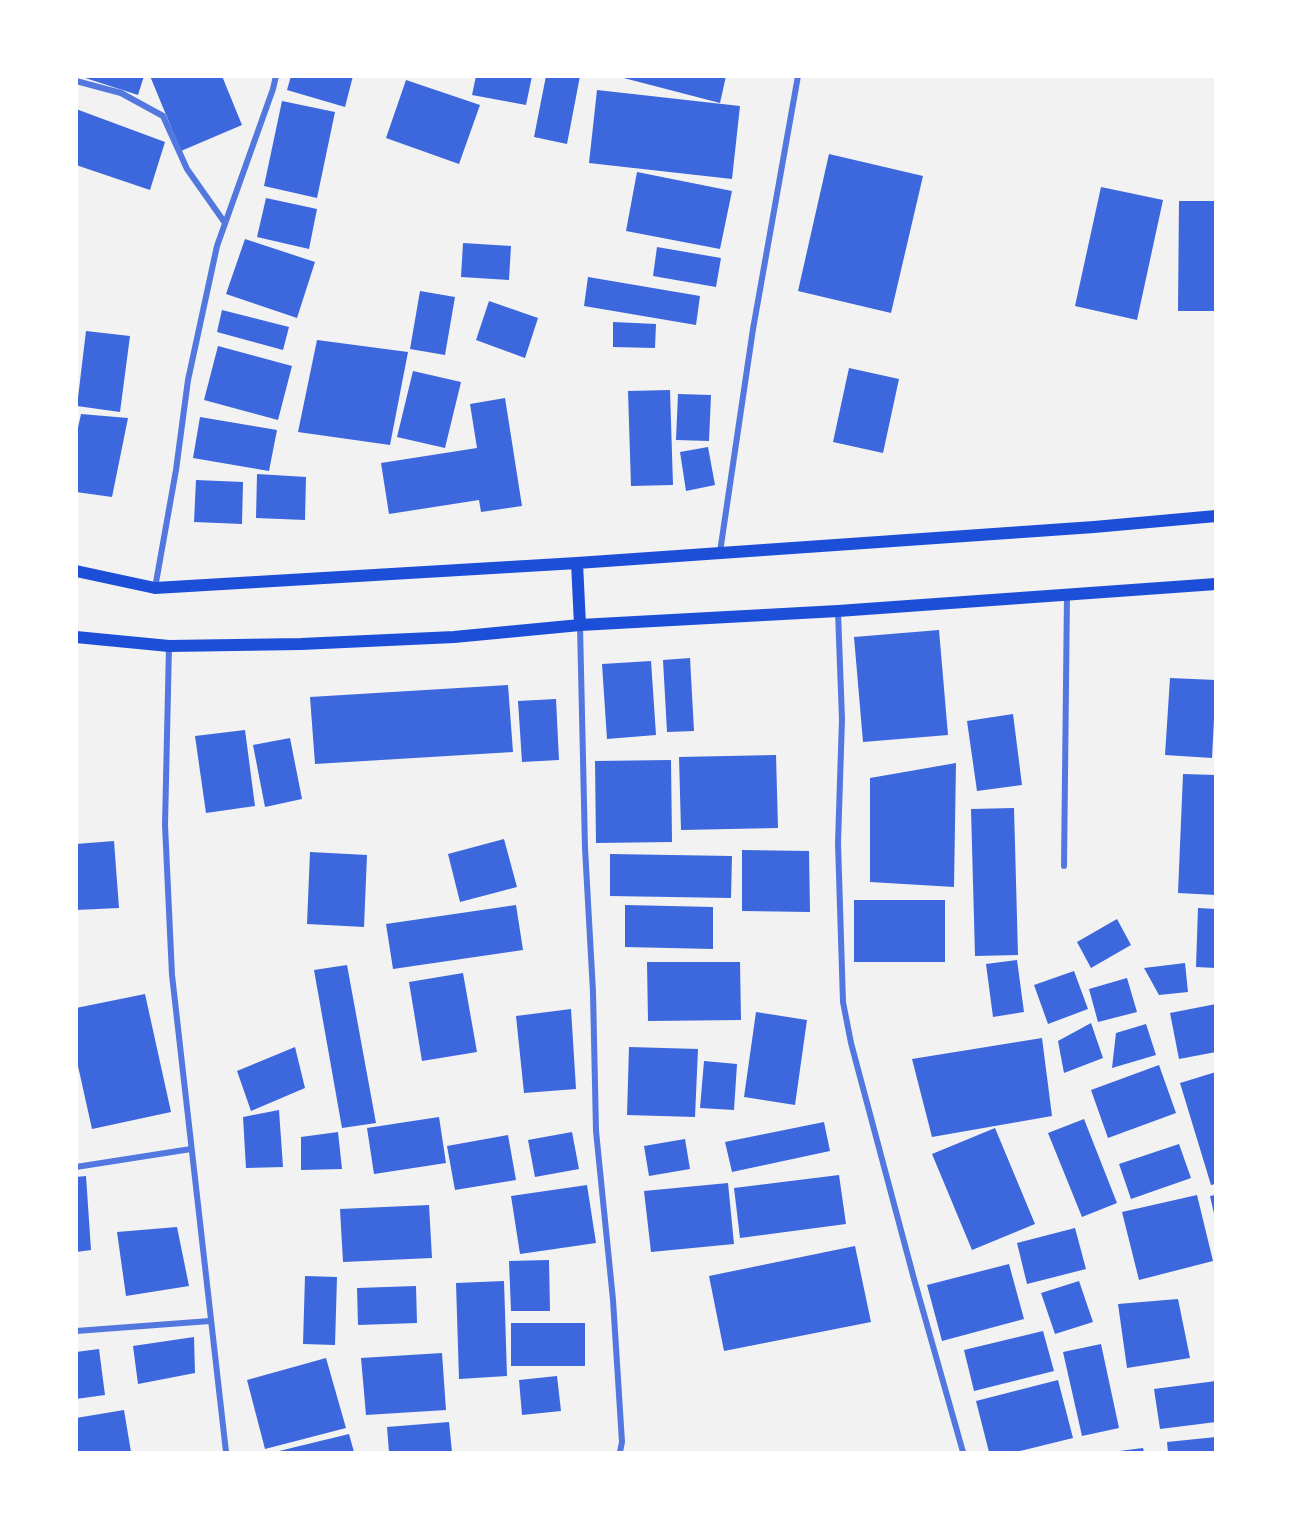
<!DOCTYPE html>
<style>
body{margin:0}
#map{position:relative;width:1292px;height:1529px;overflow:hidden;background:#f2f2f2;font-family:"PT Sans Narrow",sans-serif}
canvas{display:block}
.frame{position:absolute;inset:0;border:78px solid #fff;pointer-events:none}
</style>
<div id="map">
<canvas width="1292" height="1529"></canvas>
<div class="frame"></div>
</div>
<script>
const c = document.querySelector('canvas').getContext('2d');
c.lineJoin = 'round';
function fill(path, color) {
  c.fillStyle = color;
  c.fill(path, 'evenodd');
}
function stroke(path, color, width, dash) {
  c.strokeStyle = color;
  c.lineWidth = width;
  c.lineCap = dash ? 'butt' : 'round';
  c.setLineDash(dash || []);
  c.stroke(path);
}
fill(new Path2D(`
 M79,76H144L138,95Z
 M150,76H222L242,125L181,151Z
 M291,76H353L345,107L287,90Z
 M476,76H532L526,105L472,95Z
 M546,76H580L567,144L534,137Z
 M616,76H726L720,103Z
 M406,80L480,105L459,164L386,138Z
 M597,90L740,106L732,179L589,163Z
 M282,101L335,112L317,198L264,186Z
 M76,109L165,142L150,190L76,165Z
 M829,154L923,176L891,313L798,291Z
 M637,172L732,191L720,249L626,231Z
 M1101,187L1163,200L1137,320L1075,306Z
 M266,198L317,209L309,249L257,237Z
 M1179,201H1216V311H1178Z
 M245,239L315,262L297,318L226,294Z
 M463,243L511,246L509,280L461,277Z
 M657,247L721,258L716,287L653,276Z
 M588,277L700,296L696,325L584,306Z
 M420,291L455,297L445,355L410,349Z
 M489,301L538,318L525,358L476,340Z
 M222,310L289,327L283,350L217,332Z
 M613,322L656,324L655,348L613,347Z
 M86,331L130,336L120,412L77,406Z
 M317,340L408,352L390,445L298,432Z
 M218,346L292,366L278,420L204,400Z
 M849,368L899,379L883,453L833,442Z
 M413,371L461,382L445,448L397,437Z
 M670,390L673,485L631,486L628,391Z
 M678,394L711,395L709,441L676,440Z
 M505,398L522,506L481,512L479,500L389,514L381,463L477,448L470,404Z
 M81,414L128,418L112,497L76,492V437Z
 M200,417L277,430L269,471L193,458Z
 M708,447L715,485L686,491L680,452Z
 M257,474L306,477L305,520L256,518Z
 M196,480L243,482L242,524L194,522Z
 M939,630L948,735L863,742L854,637Z
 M690,658L694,731L667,732L663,660Z
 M651,661L656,735L607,739L602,664Z
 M1170,678L1216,680L1212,758L1165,755Z
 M508,685L513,752L315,764L310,697Z
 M556,699L559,760L522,762L518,701Z
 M1013,714L1022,785L977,791L967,721Z
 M245,730L255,806L206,813L195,736Z
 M290,738L302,799L265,807L253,745Z
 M776,755L778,828L681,830L679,757Z
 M671,760L672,842L596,843L595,761Z
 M956,763L954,887L870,882V778Z
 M1183,774L1216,775V895L1178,893Z
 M1014,808L1018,955L975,956L971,809Z
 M504,839L517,887L460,902L448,854Z
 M114,841L119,908L76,910V844Z
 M742,850L809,851L810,912L742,911Z
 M310,852L367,855L364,927L307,924Z
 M610,854L732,856L731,898L610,896Z
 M854,900H945V962H854Z
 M516,905L523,950L393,969L386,924Z
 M625,905L713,907V949L625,947Z
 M1198,908L1216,909V968L1196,967Z
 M1117,919L1131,945L1091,968L1077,942Z
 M1017,960L1024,1012L993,1017L986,964Z
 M647,962H740L741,1020L648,1021Z
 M1185,963L1188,992L1159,995L1144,968Z
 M347,965L376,1123L342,1128L314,970Z
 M1074,971L1088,1009L1048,1024L1034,985Z
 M463,973L477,1052L422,1061L409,982Z
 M1127,978L1137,1012L1098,1022L1089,989Z
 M145,994L171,1112L92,1129L76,1057V1008Z
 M1216,1004V1052L1179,1059L1170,1013Z
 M571,1009L576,1089L524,1093L516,1016Z
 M756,1012L807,1020L795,1105L744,1097Z
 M1091,1023L1103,1058L1064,1073L1058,1041Z
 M1146,1024L1156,1055L1112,1068L1116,1033Z
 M1042,1038L1052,1116L932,1137L912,1059Z
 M295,1047L305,1088L251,1111L237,1071Z
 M629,1047L698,1049L695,1117L627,1115Z
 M704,1061L737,1064L734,1110L700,1108Z
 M1159,1065L1176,1113L1108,1138L1091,1090Z
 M1216,1072V1184L1211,1185L1180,1083Z
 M279,1110L283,1167L246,1168L243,1117Z
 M439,1117L446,1163L374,1174L367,1128Z
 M1084,1119L1117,1203L1082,1217L1048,1133Z
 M824,1122L830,1151L732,1172L725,1142Z
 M995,1128L1035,1224L972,1250L932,1154Z
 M338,1132L342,1169L301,1170V1137Z
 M572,1132L579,1169L535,1177L528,1140Z
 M508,1135L516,1180L455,1190L447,1146Z
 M685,1139L690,1169L649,1176L644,1146Z
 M1179,1144L1191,1178L1131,1199L1119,1164Z
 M839,1175L846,1224L740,1238L734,1188Z
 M86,1176L91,1250L76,1252V1177Z
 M728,1183L734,1244L651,1252L644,1191Z
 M587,1185L596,1243L520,1254L511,1196Z
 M1197,1195L1213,1261L1139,1280L1122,1212Z
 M1216,1195V1218H1215L1210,1196Z
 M429,1205L432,1258L343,1262L340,1209Z
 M177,1227L189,1286L126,1296L117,1232Z
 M1075,1228L1086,1269L1027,1284L1017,1243Z
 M855,1246L871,1322L724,1351L709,1276Z
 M549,1260L550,1311H511L509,1261Z
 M1009,1264L1024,1319L942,1341L927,1285Z
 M305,1276L337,1277L335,1345L303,1344Z
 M504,1281L507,1376L459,1379L456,1283Z
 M1079,1281L1093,1322L1055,1334L1041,1293Z
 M416,1286L417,1323L358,1325L357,1288Z
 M1178,1299L1190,1358L1127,1368L1118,1304Z
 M511,1323H585V1366H511Z
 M1043,1331L1054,1371L974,1391L964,1350Z
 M194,1337L195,1373L138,1384L133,1346Z
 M1101,1344L1119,1428L1082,1436L1063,1352Z
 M99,1349L105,1395L76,1399V1352Z
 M442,1353L446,1410L366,1415L361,1358Z
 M326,1358L346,1428L265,1449L247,1380Z
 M557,1376L561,1411L522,1415L519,1380Z
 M1058,1380L1073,1438L1016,1452H989L976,1401Z
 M1216,1381V1422L1160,1429L1154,1389Z
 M124,1410L131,1452H76V1418Z
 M449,1422L452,1452H389L387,1427Z
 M349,1434L354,1452H275Z
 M1216,1437V1452H1168L1167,1442Z
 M1143,1448L1144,1452H1119V1451Z`), '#3d67dc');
stroke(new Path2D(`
 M76,81L121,93L163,116L187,169L225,223
 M720,552L753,329L798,76
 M155,588L176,470L188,380L217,246L273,89L276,76
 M838,612L842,719L838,843L843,1002L851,1043L914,1279L963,1452
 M580,625L585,848L593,992L596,1131L613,1300L622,1442L620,1452
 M169,646L165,825L172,975L226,1452
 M1064,866L1067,595
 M76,1167L191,1149
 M76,1331L210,1321`), '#5277de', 6);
stroke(new Path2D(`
 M577,563L580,625
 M76,571L155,588L577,563L1094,527L1216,516
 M76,637L169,646L301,644L454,637L580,625L838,611L1216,584`), '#1d4ed8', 12);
</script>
